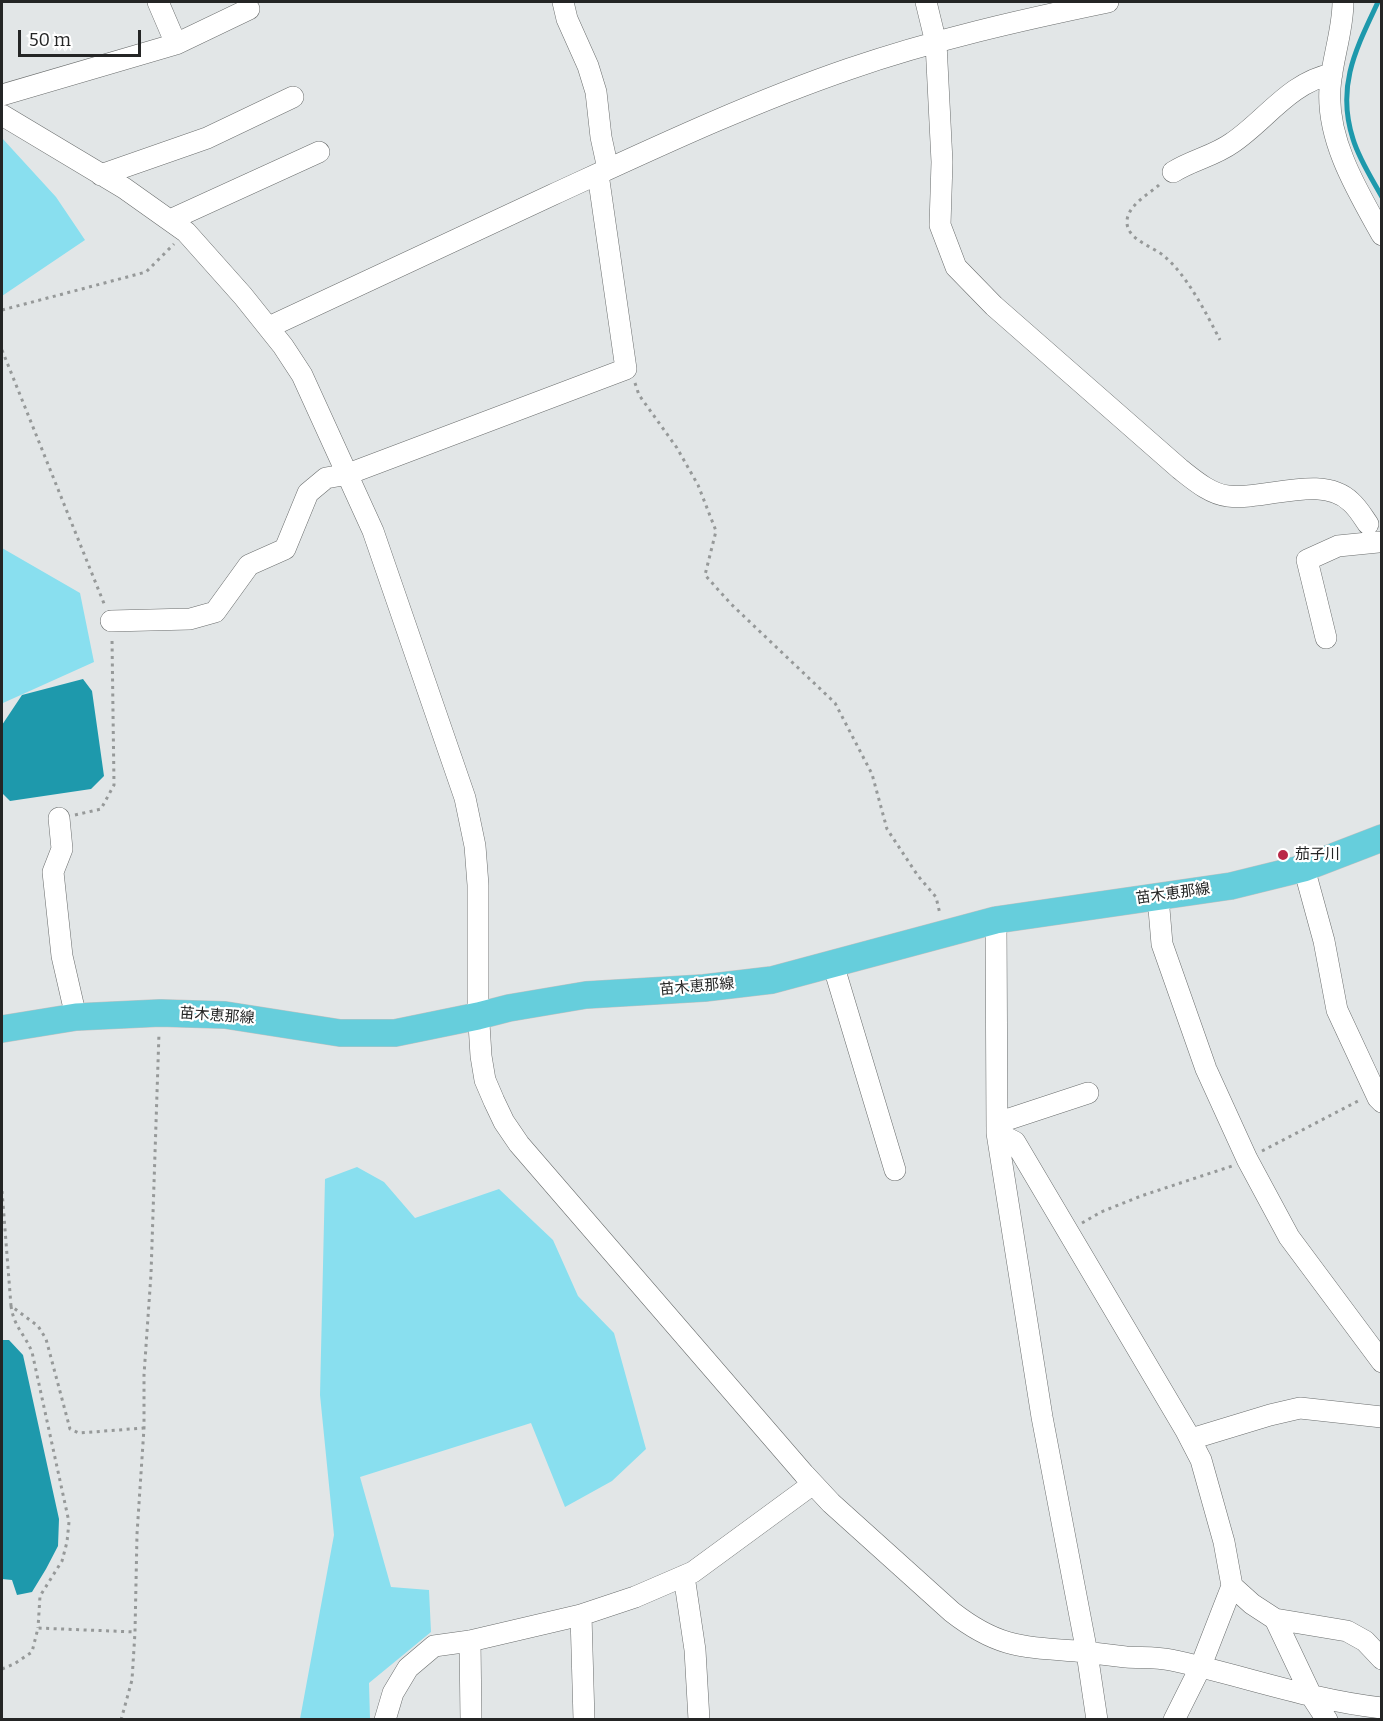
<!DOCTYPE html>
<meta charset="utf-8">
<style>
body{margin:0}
#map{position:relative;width:1383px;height:1721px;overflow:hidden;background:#e2e6e7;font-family:Bitter,serif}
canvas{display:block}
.frame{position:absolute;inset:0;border:3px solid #242525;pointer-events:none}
.scale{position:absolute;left:18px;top:30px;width:123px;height:27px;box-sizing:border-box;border:3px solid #242525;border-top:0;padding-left:8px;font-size:18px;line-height:21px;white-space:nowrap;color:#242525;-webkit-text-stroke:4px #fff;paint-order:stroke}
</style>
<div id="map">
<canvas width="1383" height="1721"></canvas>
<div class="frame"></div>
<div class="scale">50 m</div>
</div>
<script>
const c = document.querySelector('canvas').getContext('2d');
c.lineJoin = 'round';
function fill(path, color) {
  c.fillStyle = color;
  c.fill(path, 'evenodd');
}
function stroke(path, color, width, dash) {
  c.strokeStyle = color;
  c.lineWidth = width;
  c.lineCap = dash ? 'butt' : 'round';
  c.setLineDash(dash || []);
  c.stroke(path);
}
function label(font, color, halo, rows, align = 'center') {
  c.font = font + ' Bitter,"Noto Sans JP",serif';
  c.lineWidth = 4.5;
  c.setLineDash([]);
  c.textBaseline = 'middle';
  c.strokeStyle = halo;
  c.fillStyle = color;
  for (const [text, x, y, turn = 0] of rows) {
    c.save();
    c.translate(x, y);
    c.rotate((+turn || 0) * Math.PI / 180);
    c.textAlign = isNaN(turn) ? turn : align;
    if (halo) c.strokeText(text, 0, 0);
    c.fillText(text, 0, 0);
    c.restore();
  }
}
fill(new Path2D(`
 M2,138L56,197L85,240L2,296Z
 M2,548L80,593L94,662L3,703H2Z
 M357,1167L384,1182L415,1218L499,1189L553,1240L578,1296L614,1333L646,1449L612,1481L565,1507L531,1423L360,1477L391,1587L429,1590L431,1632L369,1683L370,1719H300L334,1535L320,1395L325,1179Z`), '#89dfef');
fill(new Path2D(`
 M83,679L92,691L104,776L91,789L10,801L2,793V725L22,695Z
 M2,1340H9L23,1355L59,1519L58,1546L46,1569L32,1592L17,1595L12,1580L2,1579Z`), '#1e99ac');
stroke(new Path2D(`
 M1378,2C1356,49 1336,86 1353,139C1359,159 1372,179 1382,197`), '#1e99ac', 5);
const minor = new Path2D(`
 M563,2L567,19L588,66L596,92L601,137L608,169
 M926,2L936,43L942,162L940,225L956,267L994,306L1180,469C1194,480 1210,494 1228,496C1265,501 1322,473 1351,502C1358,508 1363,517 1368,524
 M1343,2C1343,31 1332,59 1330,88C1326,140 1358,192 1382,235
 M176,44L249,9
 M2,95L176,44L158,2
 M2,115L124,188L186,232L243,296L283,346L302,375L373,531L465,798L475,846L478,885V1007L481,1056L485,1080L494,1101L504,1122L519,1144L804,1474L831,1503L952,1612C997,1647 1021,1647 1076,1651C1092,1653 1109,1655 1126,1657C1141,1658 1157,1657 1171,1660C1242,1675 1309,1700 1382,1708
 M1173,172C1192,160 1214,156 1232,143C1265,121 1290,82 1332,74
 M101,175L207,138L293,97
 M170,220L319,152
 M269,327C363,283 458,239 552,195C650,150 747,104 849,69C933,40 1021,20 1108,2
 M111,621L190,619L215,612L249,565L285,549L308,493L326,478L348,474L626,369L598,174
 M1326,638L1307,560L1338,546L1378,542
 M59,818L62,849L53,872L62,956L76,1017
 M1304,868L1324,941L1337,1010L1378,1098L1382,1102
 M1158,897L1162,944L1206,1069L1247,1159L1289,1237L1382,1362
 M996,920L997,1133L1042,1417L1087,1653L1097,1720
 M833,964L895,1170
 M997,1123L1088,1093
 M997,1133L1015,1142L1186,1431L1201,1460L1224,1542L1232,1586L1200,1668L1174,1720
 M1191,1439L1270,1415L1300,1408L1382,1417
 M684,1576L695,1650L699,1720
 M1232,1586L1252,1604L1275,1619L1347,1631L1365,1641L1382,1659
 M581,1615L584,1720
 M1275,1619L1312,1697L1327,1720
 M470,1641L471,1720
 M385,1720L393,1693L408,1668L434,1646L470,1641L581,1615L635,1597L693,1572L813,1484`);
const major = new Path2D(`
 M2,1029L76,1017L160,1013L225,1015L340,1033H395L478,1016L509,1008L586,995L704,988L772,980L996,920L1231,886L1304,868L1382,838`);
stroke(minor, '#6a6d6d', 22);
stroke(major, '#c2c2c2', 28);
stroke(new Path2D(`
 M1159,185C1149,194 1126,206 1127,223C1128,240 1152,246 1164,256C1187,275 1206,313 1220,340
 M2,310L146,272L174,244
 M2,350L105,606
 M635,383L639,395L677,448L698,485L716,531L705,575L731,604L835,703L872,774L887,829L918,876L936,897L940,914
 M75,815L101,809L114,785L112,638
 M1262,1151L1360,1100
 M2,1191L11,1306L38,1326L46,1339L70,1429L79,1433L144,1428
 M1082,1223L1101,1212L1141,1196L1232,1166
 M11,1306C14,1327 24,1333 32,1352L69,1522L67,1542L62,1561L40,1596L38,1628
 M2,1669L14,1664L32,1652L38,1628L135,1632
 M121,1720L132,1680L135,1632L137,1534L144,1428V1375L151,1274L159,1033`), '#969999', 3, [3, 4.5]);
stroke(minor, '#fff', 21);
stroke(major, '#66cedc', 27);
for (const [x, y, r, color] of [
 [1283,855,6,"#b92847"]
]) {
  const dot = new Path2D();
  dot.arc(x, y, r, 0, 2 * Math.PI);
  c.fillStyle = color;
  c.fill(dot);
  stroke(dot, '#fff', 2);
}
label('15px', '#242525', '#fff', [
 ["茄子川",1295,855]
], 'left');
label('15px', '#242525', '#fff', [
 ["苗木恵那線",1173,894,-8],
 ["苗木恵那線",697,987,-5],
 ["苗木恵那線",217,1016,4]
]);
</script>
